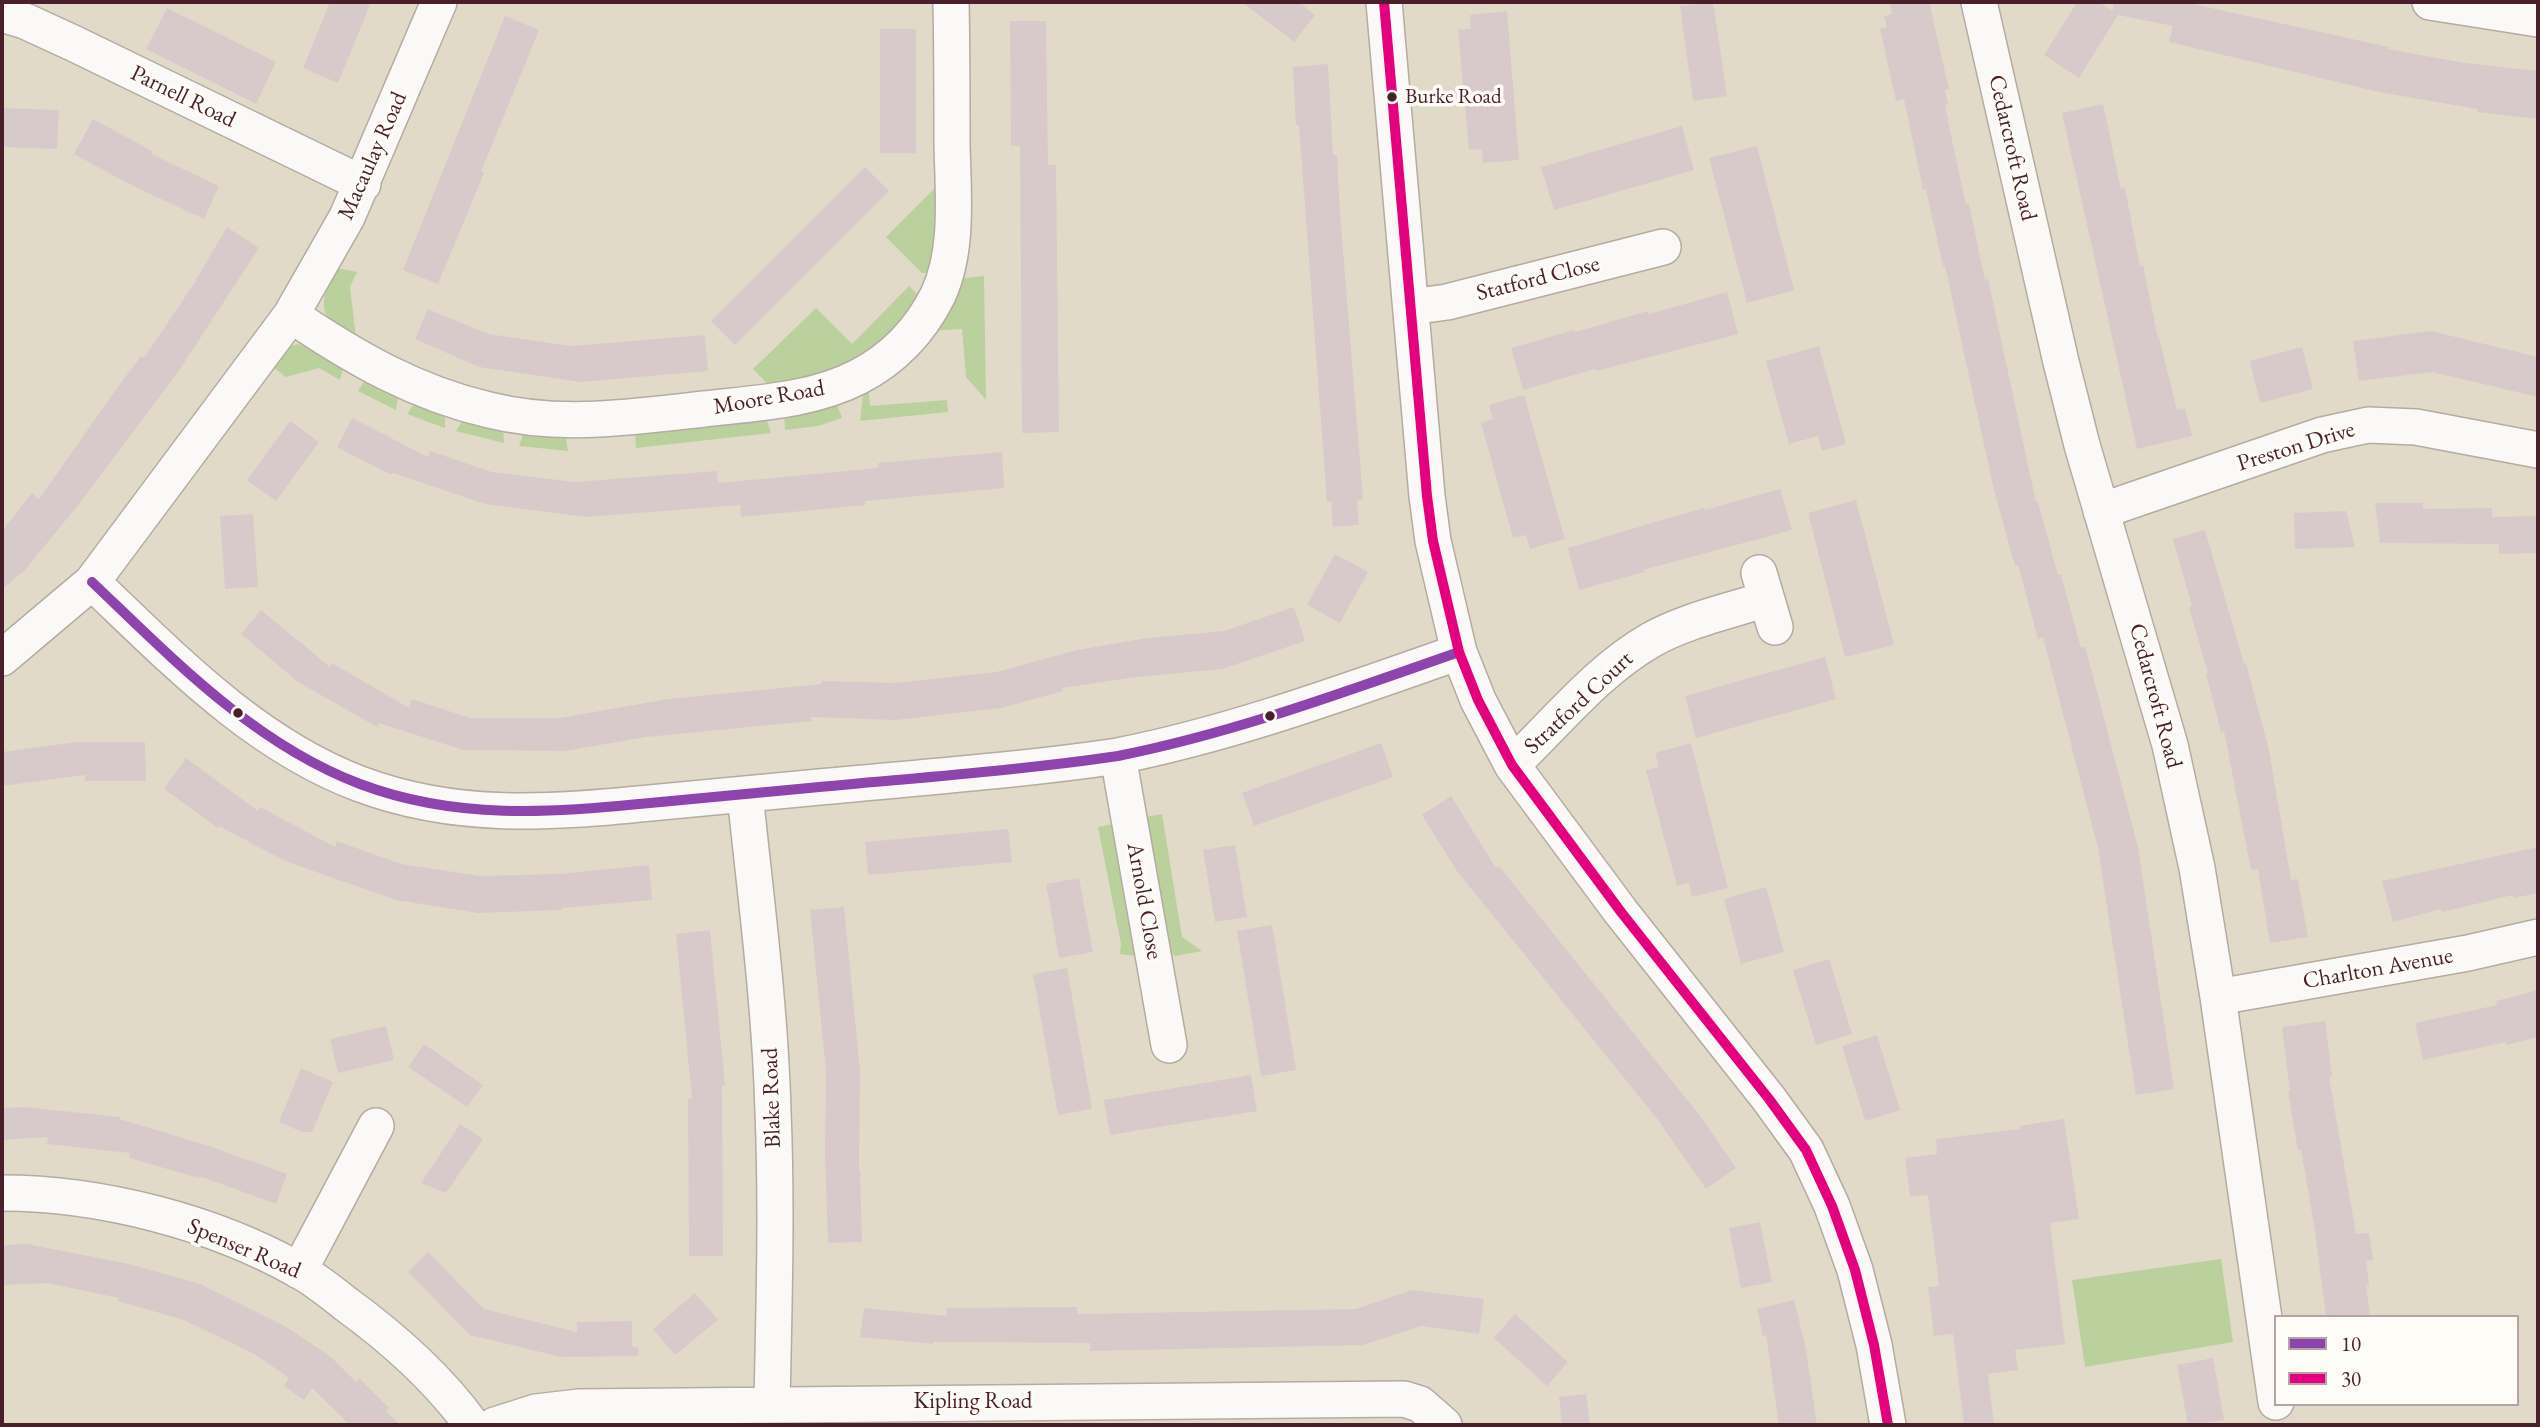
<!DOCTYPE html>
<style>
body{margin:0}
#map{position:relative;width:2540px;height:1427px;overflow:hidden;background:#e2dac8;font-family:"EB Garamond",serif}
canvas{display:block}
.frame{position:absolute;inset:0;border:4px solid #4a1f2b;pointer-events:none}
.legend{position:absolute;left:2274px;top:1315px;width:245px;height:91px;box-sizing:border-box;background:#fdfcf7;border:2px solid #b5a4a5;margin:0;padding:9px 12px;list-style:none;font-size:21px;color:#4a1f2b}
.legend li{display:flex;align-items:center;gap:14px;height:35px}
.legend b{width:35px;border:2px solid #b5a4a5}
</style>
<div id="map">
<canvas width="2540" height="1427"></canvas>
<div class="frame"></div>
<ul class="legend">
<li><b style="height:9px;background:#8e44ad"></b>10</li>
<li><b style="height:9px;background:#e5007d"></b>30</li>
</ul>
</div>
<script>
const c = document.querySelector('canvas').getContext('2d');
c.lineJoin = 'round';
function fill(path, color) {
  c.fillStyle = color;
  c.fill(path, 'evenodd');
}
function stroke(path, color, width, dash) {
  c.strokeStyle = color;
  c.lineWidth = width;
  c.lineCap = dash ? 'butt' : 'round';
  c.setLineDash(dash || []);
  c.stroke(path);
}
function label(font, color, halo, rows, align = 'center') {
  c.font = font + ' "EB Garamond",serif';
  c.lineWidth = 7;
  c.setLineDash([]);
  c.textBaseline = 'middle';
  c.strokeStyle = halo;
  c.fillStyle = color;
  for (const [text, x, y, turn = 0] of rows) {
    c.save();
    c.translate(x, y);
    c.rotate((+turn || 0) * Math.PI / 180);
    c.textAlign = isNaN(turn) ? turn : align;
    if (halo) c.strokeText(text, 0, 0);
    c.fillText(text, 0, 0);
    c.restore();
  }
}
fill(new Path2D(`
 M943,180L933,273H922L886,237Z
 M337,268L357,272L350,287L356,337C318,317 316,306 337,268Z
 M984,276L986,400L966,377L962,329L928,331L955,279Z
 M909,286L922,299L868,358L773,390L753,369L816,308L852,344Z
 M298,344L345,362L340,380L319,368L286,377L269,364L288,347Z
 M368,375L399,390L396,410L358,391Z
 M868,385L870,406L947,400L948,412L860,421L864,386Z
 M418,399L445,410V428L407,414Z
 M835,399L842,418L818,426L785,430L784,411Z
 M765,414L771,433L636,448L635,429Z
 M466,415L503,424L504,443L456,431Z
 M525,429L565,432L568,451L519,446Z
 M1162,814L1182,937L1202,951L1175,956L1168,952L1141,818Z
 M1119,823L1138,950L1135,956L1120,954L1121,944L1098,827Z
 M2221,1259L2233,1342L2085,1367L2072,1280Z`), '#bbd19d');
fill(new Path2D(`
 M330,2H371L338,83L303,68Z
 M1242,2H1299L1315,15L1294,42Z
 M1713,2L1727,96L1693,101L1680,6Z
 M1889,2H1929L1949,89L1945,90L1948,104L1945,105L1955,155L1966,204H1969L1985,280L1988,279L2036,502H2038L2058,575H2061L2081,648L2085,646L2138,847L2174,1089L2136,1095L2098,848L2043,637L2038,639L2018,565L2015,566L1993,486L1945,266H1943L1926,189L1923,190L1904,99L1896,101L1880,29L1887,27L1884,16L1892,14Z
 M2077,2H2098L2113,11L2114,2H2184L2389,47L2388,49L2465,63L2538,71V119L2477,112V109L2379,92L2169,42L2173,26L2118,15L2079,78L2044,55Z
 M167,8L276,62L256,104L146,49Z
 M1507,11L1519,160L1483,163L1482,149L1469,150L1458,30L1471,29L1470,15Z
 M505,16L539,30L481,172L484,173L438,284L403,270Z
 M1010,21H1046L1048,165H1056L1059,432L1022,433L1020,146H1011Z
 M880,29H916V153H880Z
 M1328,64L1333,155H1337L1340,213L1363,499L1357,500L1359,525L1333,527L1331,501L1327,502L1299,125H1296L1293,67Z
 M2103,104L2121,189L2125,188L2140,266L2143,265L2158,338H2159L2177,410L2185,408L2192,436L2137,449L2062,113Z
 M2,108L59,110L57,149L2,147Z
 M93,119L152,151L151,154L219,186L204,219L131,185L74,154Z
 M1682,126L1694,170L1554,210L1541,167Z
 M1757,146L1794,290L1747,303L1709,158Z
 M865,167L889,191L735,345L711,321Z
 M227,227L259,248L178,372L79,504L24,571L2,589V531L32,493L39,499L117,388L141,356L144,358L193,285Z
 M1727,292L1738,334L1596,371L1595,369L1523,390L1511,348L1574,330L1575,332L1648,311L1649,314Z
 M428,309L488,334L571,346L705,335L708,371L581,382L479,367L415,339Z
 M2431,331L2538,357V397L2432,372L2359,381L2353,341Z
 M1819,346L1846,444L1822,451L1818,436L1789,444L1766,361Z
 M2302,347L2313,389L2260,403L2250,361Z
 M1524,395L1565,539L1530,549L1526,535L1513,538L1481,423L1493,419L1489,405Z
 M352,418L428,457L430,451L492,472L575,482L717,471L718,483L878,468V463L1002,452L1004,488L865,501V505L741,517L740,505L586,517L485,504L393,473L391,475L337,447Z
 M290,421L319,442L276,501L247,480Z
 M1780,489L1792,530L1643,570L1644,572L1579,590L1568,548L1672,517L1704,508L1705,510Z
 M1856,500L1894,645L1845,657L1808,513Z
 M2375,503H2423V509L2492,508V517L2538,516V553L2499,554V544L2380,543Z
 M2346,511L2355,547L2295,549L2294,513Z
 M253,514L258,587L225,589L220,516Z
 M2205,530L2244,664L2246,663L2269,750L2291,880L2298,879L2308,937L2270,943L2258,869L2251,870L2224,731L2221,732L2206,673H2208L2189,607L2192,606L2173,539Z
 M1335,554L1368,572L1340,623L1307,605Z
 M1294,607L1305,641L1222,669L1136,677L1062,688L1063,691L1001,708L896,720L811,717L812,721L646,737L565,751L463,750L379,723L377,727L298,682L241,634L261,610L330,667L332,663L409,708L412,699L470,718H560L668,699L822,684V681L895,683L996,672L1077,650L1147,638L1224,631Z
 M1825,657L1836,699L1696,738L1685,696Z
 M77,742H145L146,781H85V775L2,786V752Z
 M1381,743L1393,777L1254,826L1242,793Z
 M1691,743L1728,888L1692,897L1689,883L1677,886L1646,770L1659,767L1655,753Z
 M186,758L258,811L260,807L335,847L337,841L401,864L480,876L558,874L649,865L652,900L562,908V910L478,913L396,900L285,861L219,826L218,828L164,789Z
 M1451,796L1496,868L1499,866L1701,1117L1736,1168L1706,1189L1658,1120L1457,871L1422,815Z
 M1008,829L1012,862L868,875L865,842Z
 M1235,845L1247,917L1215,922L1203,850Z
 M2538,847V893L2514,898L2513,895L2442,912L2441,909L2393,922L2382,881Z
 M1079,878L1093,952L1059,958L1046,884Z
 M1766,887L1784,952L1741,964L1724,899Z
 M844,907L860,1070L859,1170H860L862,1242L828,1243L825,1155L826,1072L810,910Z
 M1272,925L1296,1070L1261,1076L1237,931Z
 M710,930L725,1085H722L723,1256H689L688,1099H692L676,934Z
 M1829,959L1852,1034L1816,1045L1793,970Z
 M1067,968L1092,1109L1058,1115L1033,974Z
 M2538,990V1037L2506,1045V1042L2423,1060L2415,1023L2497,1005L2496,1001Z
 M2325,1021L2332,1076L2329,1077L2356,1234L2369,1233L2373,1260L2366,1261L2369,1285H2366L2370,1317H2326L2315,1231L2301,1150L2298,1151L2288,1091H2290L2282,1027Z
 M386,1026L394,1060L338,1073L330,1039Z
 M1877,1035L1900,1110L1865,1121L1842,1046Z
 M424,1044L483,1085L467,1107L408,1067Z
 M301,1068L333,1082L312,1132H302L279,1122Z
 M1251,1075L1257,1111L1110,1135L1104,1100Z
 M24,1107L120,1117V1119L209,1146L287,1174L276,1204L199,1176V1178L129,1158L130,1153L47,1144L48,1137L2,1140V1108Z
 M2064,1119L2079,1219L2050,1223L2065,1344L2015,1350L2018,1370L1988,1374L1994,1425H1964L1953,1334L1934,1336L1928,1287L1939,1286L1928,1195L1910,1197L1905,1158L1937,1154L1936,1139L2020,1129L2019,1126Z
 M460,1124L483,1139L446,1193L421,1183Z
 M1760,1222L1772,1282L1741,1288L1729,1228Z
 M27,1244L129,1264L200,1284L285,1326L331,1357L356,1382L359,1378L389,1408L386,1411L400,1425H350L312,1388L304,1400L284,1386L289,1378L256,1355L184,1320L118,1301L119,1298L47,1283L2,1285V1245Z
 M428,1252L484,1309L577,1332V1322L632,1321V1346L639,1348L638,1356L561,1357L470,1335L408,1272Z
 M1412,1290L1484,1299L1479,1334L1421,1326L1363,1345L1090,1351V1343L933,1342V1344L860,1337L864,1308L947,1316V1308L1077,1307L1078,1314L1356,1309Z
 M695,1293L718,1320L675,1355L653,1329Z
 M1794,1300L1806,1349L1817,1425H1779L1766,1335L1763,1336L1757,1309Z
 M1515,1314L1568,1362L1547,1386L1494,1338Z
 M2213,1358L2224,1420L2188,1425L2177,1365Z
 M1586,1394L1590,1425H1562L1559,1397Z`), '#d8cacb');
const minor = new Path2D(`
 M1384,2L1427,496L1433,541L1459,652L1478,700L1512,765L1621,912L1769,1099L1806,1150L1832,1206L1855,1270L1874,1345L1888,1425
 M1979,2L2061,362L2082,445L2170,745L2197,868L2218,997L2276,1402
 M2430,2L2538,19
 M2,14L25,21L75,44L363,184
 M1411,307L1447,302L1663,247
 M291,315C353,357 415,393 489,410C561,428 632,417 704,409C756,403 811,401 858,377C893,359 920,331 938,295C959,250 953,193 952,144C952,97 952,49 951,2
 M2101,511L2322,435L2368,425L2416,427L2538,450
 M1759,573L1775,627
 M92,582C173,659 254,744 360,784C456,820 550,813 650,803C703,798 756,793 809,788C912,778 1016,771 1118,756C1234,733 1347,691 1459,652
 M2,658L92,582L291,315L347,217L439,2
 M1118,756L1169,1045
 M1512,765C1556,723 1597,671 1651,640C1684,621 1730,611 1766,599
 M745,794C756,900 770,1005 773,1111C777,1209 774,1306 772,1403
 M2218,997L2468,953L2538,937
 M2,1193C100,1193 213,1222 298,1270C315,1279 331,1292 346,1304C394,1339 437,1377 472,1425
 M299,1271L376,1126
 M495,1425L536,1412L579,1407L1404,1399L1420,1404L1444,1425`);
stroke(minor, '#b4aba1', 38);
stroke(minor, '#fbf9f7', 35);
stroke(new Path2D(`
 M92,582C173,659 254,744 360,784C456,820 550,813 650,803C703,798 756,793 809,788C912,778 1016,771 1118,756C1234,733 1347,691 1459,652`), '#8e44ad', 10);
stroke(new Path2D(`
 M1384,2L1427,496L1433,541L1459,652L1478,700L1512,765L1621,912L1769,1099L1806,1150L1832,1206L1855,1270L1874,1345L1888,1425`), '#e5007d', 10);
for (const [x, y, r, color] of [
 [1392,97,6,"#4a1f2b"],
 [238,713,6,"#4a1f2b"],
 [1270,716,6,"#4a1f2b"]
]) {
  const dot = new Path2D();
  dot.arc(x, y, r, 0, 2 * Math.PI);
  c.fillStyle = color;
  c.fill(dot);
  stroke(dot, '#fdfcf7', 2.5);
}
label('21px', '#4a1f2b', '#fdfcf7', [
 ["Burke Road",1405,97]
], 'left');
label('23px', '#4a1f2b', '#fdfcf7', [
 ["Parnell Road",183,97,26],
 ["Cedarcroft Road",2012,148,77],
 ["Macaulay Road",373,156,-66],
 ["Statford Close",1538,279,-14],
 ["Moore Road",769,398,-10],
 ["Preston Drive",2296,447,-17],
 ["Cedarcroft Road",2155,696,75],
 ["Stratford Court",1579,703,-43],
 ["Arnold Close",1144,901,80],
 ["Charlton Avenue",2378,969,-10],
 ["Blake Road",772,1098,-92],
 ["Spenser Road",244,1249,23],
 ["Kipling Road",973,1402]
]);
</script>
